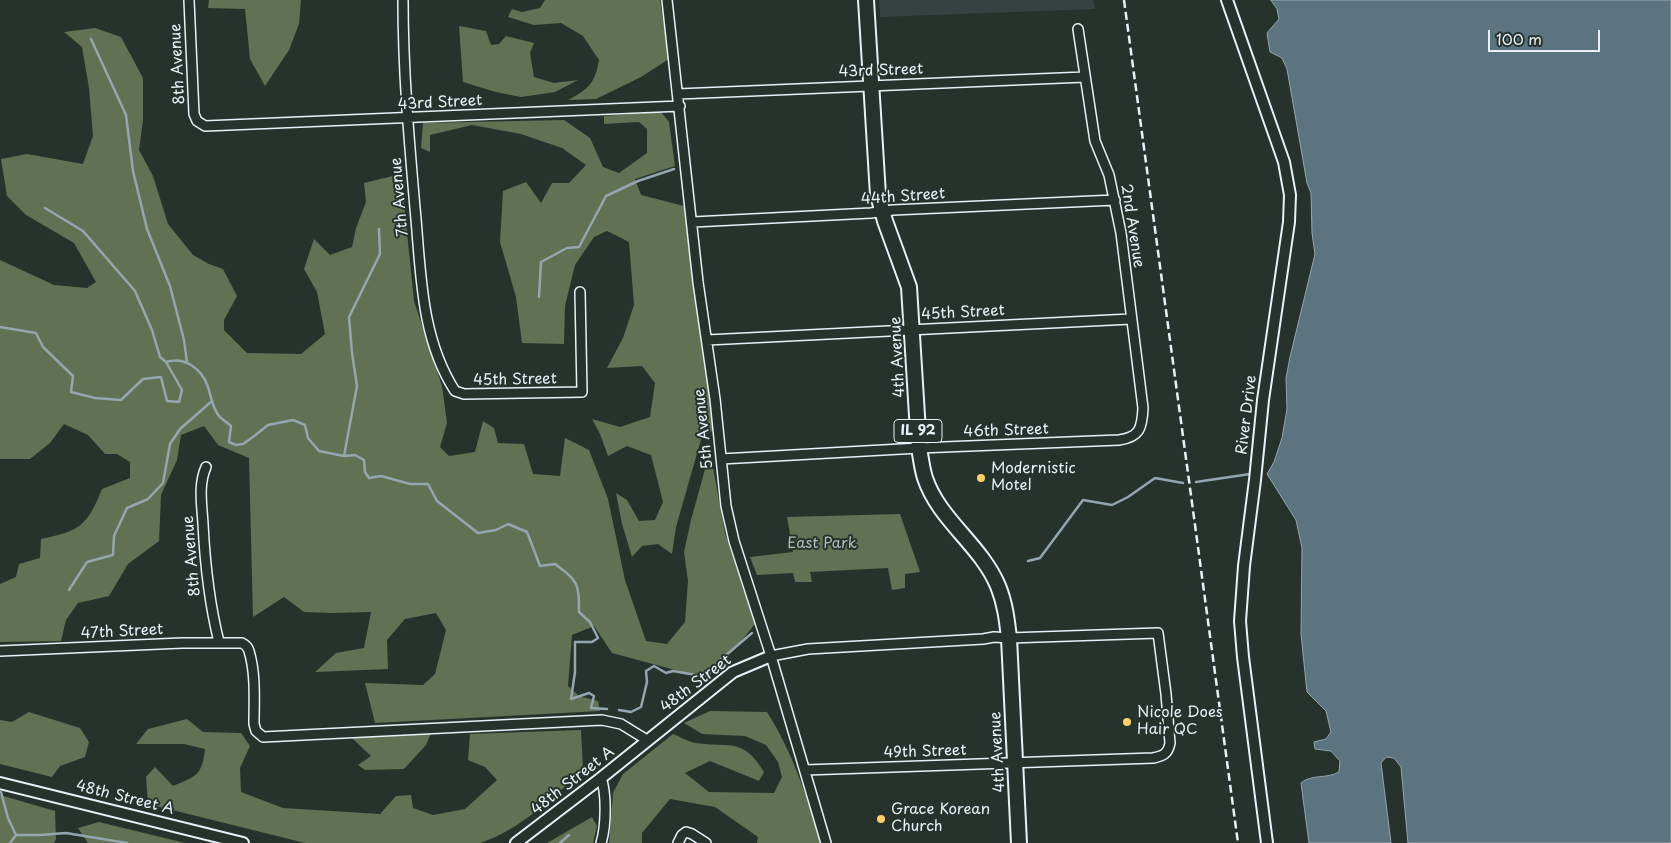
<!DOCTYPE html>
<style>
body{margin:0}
#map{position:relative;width:1671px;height:843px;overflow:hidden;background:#26332d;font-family:"Playpen Sans",sans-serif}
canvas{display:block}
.scale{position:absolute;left:1488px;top:30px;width:112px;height:22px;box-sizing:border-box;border:2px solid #e8f1f8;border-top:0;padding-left:6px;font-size:15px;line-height:18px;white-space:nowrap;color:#e8f1f8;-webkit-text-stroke:4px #26332d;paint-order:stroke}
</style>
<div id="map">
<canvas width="1671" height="843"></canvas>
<div class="scale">100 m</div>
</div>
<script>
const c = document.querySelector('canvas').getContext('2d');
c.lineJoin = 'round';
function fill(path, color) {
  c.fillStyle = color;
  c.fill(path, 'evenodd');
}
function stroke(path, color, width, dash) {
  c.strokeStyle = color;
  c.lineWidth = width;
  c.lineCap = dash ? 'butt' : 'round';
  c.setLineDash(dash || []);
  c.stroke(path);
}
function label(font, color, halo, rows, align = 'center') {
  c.font = font + ' "Playpen Sans",sans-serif';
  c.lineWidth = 4;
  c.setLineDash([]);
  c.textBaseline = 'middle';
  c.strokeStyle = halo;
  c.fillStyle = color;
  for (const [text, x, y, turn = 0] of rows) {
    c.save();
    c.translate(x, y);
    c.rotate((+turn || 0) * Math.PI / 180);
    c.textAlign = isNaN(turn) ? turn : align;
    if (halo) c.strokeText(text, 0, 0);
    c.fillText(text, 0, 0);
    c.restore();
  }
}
fill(new Path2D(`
 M879,0H1093L1095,9L880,17Z`), '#364242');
fill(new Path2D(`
 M209,0H301L299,24L289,50L265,86L250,59L245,9L208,8Z
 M545,0H660L669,59L641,77L596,99L568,100C589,89 595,83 599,60L583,36L561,23L534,25L508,17L512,9L522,12L540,8Z
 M459,26L486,31L491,45L499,44L506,36L534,43L530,53L534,77L554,83L578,80L555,92L521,97L496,92L463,82Z
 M95,28L121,37L143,78V120L139,150L153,176L168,224L193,255L209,264L223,269L237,296L224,320V330L247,353L301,354L325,334L317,292L304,269L314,239L330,255L352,247L356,228L366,202L364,183L401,174L414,301L442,386L447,423L440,447L449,456L475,452L483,421L494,428L498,443L524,444L533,474L560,476L565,438L589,450L608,499L625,580L646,641L667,644L685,622L688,581L684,552L691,520L710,451L725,533L755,624L733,651L701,677L612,653L594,626L572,635L568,686L579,696L598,701L600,711L375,723L365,683L423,685L435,674L446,630L436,613L405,619L387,640L388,669L315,672L336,653L364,648L371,612L333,613L304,612L284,597L253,617L249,458L218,445L204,426L181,435L177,460L161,495L159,541L128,564L109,596L78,603L66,620L61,641L0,642V584L16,577L19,564L40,558L41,539C80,531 87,526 102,489L130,478V462L117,454H105L88,435L64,424L50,443L30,459H0V260L54,285L87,288L96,282L74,243L26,215L7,196L1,159L27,154L83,164L93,136L89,88L82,47L64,32Z
 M661,112L669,122L675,166L635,179L641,195L684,206L714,430L702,436L676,527L672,554L658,544L642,546L632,557L622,524L616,493L627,500L639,521L655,520L663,502L651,455L627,446L608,456L600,434L592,419L620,427L650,417L655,383L642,366L607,368L623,338L634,305L629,242L607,231L594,237L575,265L565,306L564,344L522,343L516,297L500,242L503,191L526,182L541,203L552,183H569L586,165L562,148L521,134L472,125L430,135V152L421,148L423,123L564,120L590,138L603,167L619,173L647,153V129L639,122L604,124V116Z
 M900,514L920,572L905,574V588L892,590L888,568L810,572L812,582H795L793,573L757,575L750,557L793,552L787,517Z
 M710,711L767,712C793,753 807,797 821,843H757L758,837L715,807L670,799L642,833V843H609L613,793L623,774L673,734C681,737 688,742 696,743C730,748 743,737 764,772L759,781L710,761L685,773L709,792L774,793L782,777L778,762L766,745L745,736L702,734L684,723Z
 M29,712L80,728L89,742L85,757L60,766L52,777L0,764V720L12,722Z
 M187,719L203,732L241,733L250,746L240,768L241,792L283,808L380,814L396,796L411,795L413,808L433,815L465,809L497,780L485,767L468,760L470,734L581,730L583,770C552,798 520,830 480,843H305L148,804L146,777L155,767L173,786C196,776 202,776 205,749L184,744H136L148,729Z
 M431,733L426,745L404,769L365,770L358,765L371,756L352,738Z
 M0,795L55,811L56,839L54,843H0Z
 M592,817L597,826L593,843H547Z
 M99,822L185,843H88L78,828Z`), '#617153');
const water = new Path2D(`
 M1271,0H1671V843H1408L1401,767L1394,758L1386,757L1381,763L1391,843H1309L1301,783C1311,774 1327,779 1339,772L1340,761L1331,751L1315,749L1314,742L1326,739L1331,732L1326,711L1307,692L1301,634L1302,548L1296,520L1267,474L1274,462L1282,438L1287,409L1286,378L1290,357L1315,254L1312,233L1311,193L1307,183L1287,69L1282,58L1270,52L1267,33L1279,19L1277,9Z`);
fill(water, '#5c747f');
stroke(water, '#94a6af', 1);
stroke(new Path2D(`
 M91,39L126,115L133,171L147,229L170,286L184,340L187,362
 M45,208L83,231L135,291L152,330L160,357L166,362
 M539,297L541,262L567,248L579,247L606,196L638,181L674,169
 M0,327L36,333L43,347L73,376L71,392L95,398L121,400L143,379L161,377L167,401L179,402L182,390L166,362C185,356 202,369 208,387C211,396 212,405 217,413C219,418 227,422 231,426L229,442L236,445L243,444L253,437L268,425L293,420L305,425L308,438L319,451L344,456L355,455L364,460L365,472L369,478L381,476L410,484H428L437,501L478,533L496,530L508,524L527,532L540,566L555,564C578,581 579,583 579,612L590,622L598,638L592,642H575V672L571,699L589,693L594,696L591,708L607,709
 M344,456L357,386L352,353L349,317L380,254L379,229
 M1196,482L1250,474
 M1028,561L1040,558L1083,500L1112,505L1128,497L1155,478L1183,483
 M69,590L87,562L113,555L114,536L127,508L148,499L163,483L170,444L180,429L212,401
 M619,710L631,712L641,707L647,682L646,671L654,666L666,673L673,671L707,677L719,661L752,633
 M1,792L8,818L16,835
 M10,843L16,835H40L66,833L127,843
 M560,843L569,835`), '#94a6af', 2.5);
const minor = new Path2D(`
 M189,0L194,114L197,121L205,126L680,106
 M403,0C403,70 409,139 415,208C421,270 420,337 455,391L464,394L582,392L580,292
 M667,0L698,282L715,399L726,506L734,541L771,656L826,843
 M678,94L1085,77
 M693,222L871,213L893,210L1115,200
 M707,340L1131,319
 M721,459L919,448L1119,440C1140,437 1142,428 1143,408L1121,233L1109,175L1095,141L1078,29
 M206,467C198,485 202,505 203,524C205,564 209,602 219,642
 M0,651L182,643H242C246,645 248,647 249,651C256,674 254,701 254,724L256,731L263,737L602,720L621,724L647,740
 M771,656L808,649L983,639L994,637L1009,638L1158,633L1166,694L1170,743C1168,754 1163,756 1153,758L805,770
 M601,843C606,827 607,794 601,778
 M678,843L682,835L686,832L692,834L706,843`);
const tertiary = new Path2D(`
 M1227,0L1284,162L1290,195L1289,222L1263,400L1255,480L1244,566L1240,621L1243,657L1267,843
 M0,783L243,843
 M516,843L601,778L733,672L771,656`);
const primary = new Path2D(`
 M866,0L878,195L885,221L909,287L919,448C921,458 922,469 925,478C939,520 981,545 998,586C1005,603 1007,620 1009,638L1019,843`);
stroke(minor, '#e8f1f8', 12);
stroke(tertiary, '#e8f1f8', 14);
stroke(primary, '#e8f1f8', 18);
stroke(minor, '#26332d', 9);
stroke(tertiary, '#26332d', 10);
stroke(primary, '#26332d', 14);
stroke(new Path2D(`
 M1124,0L1238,843`), '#e8f1f8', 2.5, [8, 4]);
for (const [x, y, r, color] of [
 [981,478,5,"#ffd166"],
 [1127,722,5,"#ffd166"],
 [881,819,5,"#ffd166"]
]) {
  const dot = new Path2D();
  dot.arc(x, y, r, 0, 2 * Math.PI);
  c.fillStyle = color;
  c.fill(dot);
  stroke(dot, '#26332d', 2);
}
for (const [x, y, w] of [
 [918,431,48]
]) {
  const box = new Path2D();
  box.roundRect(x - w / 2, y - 11.5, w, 23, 4);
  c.fillStyle = '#26332d';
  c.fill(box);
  stroke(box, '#e8f1f8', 1);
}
label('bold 14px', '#e8f1f8', null, [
 ["IL 92",918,431]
]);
label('15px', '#e8f1f8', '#26332d', [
 ["8th Avenue",178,64,-93],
 ["43rd Street",881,71,-2],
 ["43rd Street",440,103,-3],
 ["7th Avenue",400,197,-95],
 ["44th Street",903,197,-4],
 ["2nd Avenue",1132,226,81],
 ["45th Street",963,313,-3],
 ["4th Avenue",898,357,-93],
 ["45th Street",515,380,-1],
 ["River Drive",1247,415,-83],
 ["5th Avenue",704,429,-96],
 ["46th Street",1006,431,-2],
 ["8th Avenue",192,556,-95],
 ["47th Street",122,632,-3],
 ["48th Street",696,684,-37],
 ["49th Street",925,752,-2],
 ["4th Avenue",998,752,-93],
 ["48th Street A",573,781,-38],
 ["48th Street A",125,798,14]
]);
label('15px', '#e8f1f8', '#26332d', [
 ["Modernistic",991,469],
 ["Motel",991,486],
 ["Nicole Does",1137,713],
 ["Hair QC",1137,730],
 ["Grace Korean",891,810],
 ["Church",891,827]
], 'left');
label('15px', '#b2beb6', '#26332d', [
 ["East Park",822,544]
]);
</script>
